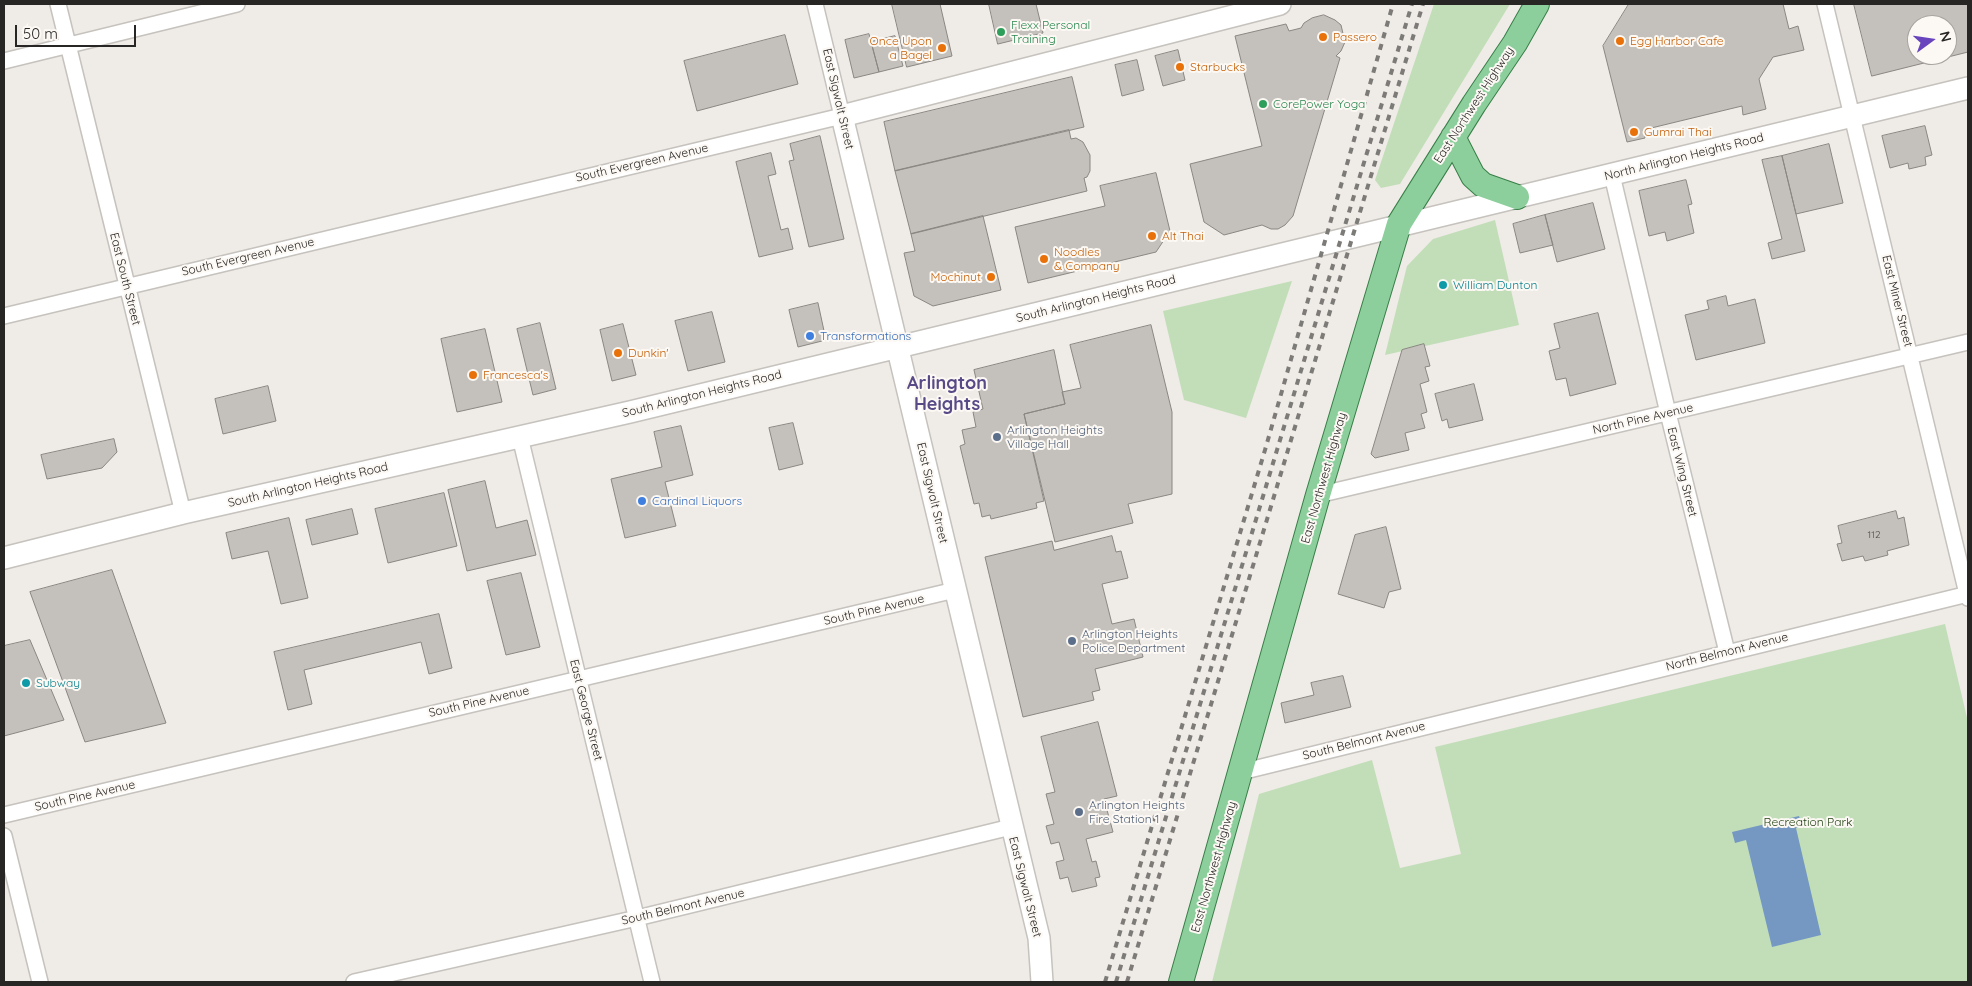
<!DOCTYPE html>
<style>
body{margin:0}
#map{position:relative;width:1972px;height:986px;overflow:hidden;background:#efebe7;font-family:Quicksand,sans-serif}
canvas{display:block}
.frame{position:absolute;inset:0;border:5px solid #272624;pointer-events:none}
.north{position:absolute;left:1907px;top:15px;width:50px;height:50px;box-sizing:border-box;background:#fcf8f4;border:1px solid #a7a4a1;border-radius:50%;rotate:76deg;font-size:14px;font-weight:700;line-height:20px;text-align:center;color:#272624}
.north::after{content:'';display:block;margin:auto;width:18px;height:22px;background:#6945bd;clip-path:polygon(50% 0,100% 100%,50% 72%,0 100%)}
.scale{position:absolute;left:15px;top:25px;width:121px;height:22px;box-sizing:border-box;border:2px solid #272624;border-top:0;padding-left:6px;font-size:15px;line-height:18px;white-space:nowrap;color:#272624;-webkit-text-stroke:4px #fcf8f4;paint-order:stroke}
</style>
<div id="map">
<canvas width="1972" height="986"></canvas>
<div class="frame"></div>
<div class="north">N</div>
<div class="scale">50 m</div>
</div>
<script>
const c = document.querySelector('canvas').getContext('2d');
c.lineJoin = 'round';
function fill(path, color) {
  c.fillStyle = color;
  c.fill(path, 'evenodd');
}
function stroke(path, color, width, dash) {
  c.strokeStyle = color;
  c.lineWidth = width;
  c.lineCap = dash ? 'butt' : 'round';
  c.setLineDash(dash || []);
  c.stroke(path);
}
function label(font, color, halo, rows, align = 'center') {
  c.font = font + ' Quicksand,sans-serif';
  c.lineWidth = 4;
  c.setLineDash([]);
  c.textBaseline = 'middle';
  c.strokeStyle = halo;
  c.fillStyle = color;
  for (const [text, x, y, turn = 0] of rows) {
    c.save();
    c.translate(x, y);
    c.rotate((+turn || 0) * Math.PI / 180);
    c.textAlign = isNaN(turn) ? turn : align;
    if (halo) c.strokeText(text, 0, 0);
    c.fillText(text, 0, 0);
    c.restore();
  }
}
fill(new Path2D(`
 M1434,4H1510L1400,184L1381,188L1375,180Z
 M1495,220L1519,325L1385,355L1407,266L1433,239Z
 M1292,281L1246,418L1184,400L1163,311Z
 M1945,624L1968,722V982H1212L1259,794L1372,760L1400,868L1461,854L1435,747Z`), '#c2deb8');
fill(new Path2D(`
 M1799,816L1802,826L1796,828L1821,935L1772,947L1746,840L1735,843L1732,832Z`), '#7498c2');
const building = new Path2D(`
 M892,4H940L952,56L907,67Z
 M989,4H1036L1043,33L998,44Z
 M1629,4H1783L1789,29L1798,26L1804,50L1773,57L1759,79L1766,109L1743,115L1742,106L1643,130L1645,138L1627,142L1603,46Z
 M1854,4H1968V52L1872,76ZM1917,25H1947V55H1917Z
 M1324,15L1335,20L1341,25L1345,42L1341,51L1336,56L1340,58L1293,216L1285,225L1278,229H1271L1262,225L1224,235L1204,222L1190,164L1262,146L1235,36L1286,24L1289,31L1301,28L1304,23L1312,18Z
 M869,34L879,72L854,78L845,40Z
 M785,35L798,84L697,111L684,61Z
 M895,36L903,66L879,72L871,42Z
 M1178,50L1185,80L1163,86L1155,56Z
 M1137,60L1144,90L1122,96L1115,65Z
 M1072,77L1084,127L895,171L884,122Z
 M1925,126L1932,155L1925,157L1926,165L1909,169L1908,163L1890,168L1882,136Z
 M1069,130L1071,139L1076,138L1083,142L1090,155V171L1087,177L1084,178L1087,191L911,234L895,171Z
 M820,136L844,239L809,247L789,161L794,160L790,144Z
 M1829,144L1843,203L1796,214L1782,156Z
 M771,153L776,174L768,176L781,230L788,228L793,249L759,257L736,162Z
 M1782,156L1805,251L1772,259L1768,243L1782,239L1762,160Z
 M1156,173L1170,231L1156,252L1028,283L1015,227L1105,206L1100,186Z
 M1686,180L1692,204L1688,205L1694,233L1667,241L1665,232L1649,236L1639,191Z
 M1593,203L1605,249L1557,262L1545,215Z
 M1545,215L1553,245L1520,253L1513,224Z
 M983,216L1001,290L933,306L914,296L904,253L915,251L911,234Z
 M1726,296L1728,306L1755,299L1765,343L1696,360L1685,315L1709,309L1707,301Z
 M818,303L826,340L798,347L789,310Z
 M712,312L725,362L688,371L675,321Z
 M1598,313L1616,384L1570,396L1566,378L1556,380L1549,351L1560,348L1554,324Z
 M540,323L556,389L533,395L517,329Z
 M623,324L636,375L612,381L600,330Z
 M1151,325L1172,412V494L1128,504L1133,523L1055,542L1024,414L1065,404L1062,392L1081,388L1070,345Z
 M485,329L502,402L457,412L441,339Z
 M1424,344L1430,366L1425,367L1429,381L1420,384L1427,412L1421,414L1425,428L1405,433L1409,450L1375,458L1371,454L1402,350Z
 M1054,350L1065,404L1024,414L1044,501L1036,503L1037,508L991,519L990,515L982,517L979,503L974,504L960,446L965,444L962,430L976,427L973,412L983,409L974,370Z
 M1474,384L1483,420L1449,428L1447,419L1442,421L1435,394Z
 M268,386L276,421L223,434L215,399Z
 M793,423L803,464L779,470L769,428Z
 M681,426L693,475L665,482L676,526L625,538L611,479L662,467L654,432Z
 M114,439L117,452L102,468L47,479L41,455Z
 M485,481L496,528L527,520L536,555L467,571L448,490Z
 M444,493L457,546L388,563L375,509Z
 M352,509L358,534L312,545L306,520Z
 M1896,511L1898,519L1904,517L1909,545L1887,551L1888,555L1865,561L1863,556L1842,561L1837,544L1842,543L1838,526Z
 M289,518L308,598L281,604L268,551L232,559L226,533Z
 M1386,527L1401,589L1389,592L1384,608L1338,594L1355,535Z
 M1112,536L1116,552L1121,551L1128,578L1102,584L1112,624L1134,619L1143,657L1095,669L1100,690L1092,692L1094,700L1023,717L985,557L1052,541L1054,550Z
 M112,570L166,723L85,742L30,592Z
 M521,573L540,647L506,655L487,581Z
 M439,614L452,668L429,674L421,642L304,670L312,704L288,710L274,652Z
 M30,640L64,720L4,736V646Z
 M1343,676L1351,707L1285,723L1281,703L1314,695L1311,683Z
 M1098,722L1117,796L1104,799L1113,832L1086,839L1092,862L1096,861L1100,877L1095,878L1097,886L1072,892L1068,877L1060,879L1056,862L1064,860L1059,842L1051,844L1046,826L1054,824L1046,794L1055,792L1041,737Z`);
fill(building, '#c4c0bb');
stroke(building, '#8a8682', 1);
const street = new Path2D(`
 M58,4L183,513
 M1825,4L1968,598
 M4,61L237,4
 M1612,175L1668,413L1727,652
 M4,316L842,116L815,4
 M520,437L652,982
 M1318,495L1968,342
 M1241,772L1968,594
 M4,815L955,590
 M4,836L40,982
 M354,982L637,918L1011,827`);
const secondary = new Path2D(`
 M4,558L183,513L630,412L1968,88
 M1042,982L1039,938L842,116L1280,4`);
const primary = new Path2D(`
 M1453,137L1473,176L1483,185L1517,197
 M1181,982L1318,495L1399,224L1474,104L1515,43L1537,4`);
stroke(street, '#c6c2bd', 18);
stroke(secondary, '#c6c2bd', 24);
stroke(primary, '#377f47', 26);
stroke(street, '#fff', 15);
stroke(secondary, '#fff', 21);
stroke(primary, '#8ccf9c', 24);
stroke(new Path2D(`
 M1105,982L1265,450L1393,4
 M1116,982L1412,4
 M1127,982L1423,4`), '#7d7b78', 4, [6, 6]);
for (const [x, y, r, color] of [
 [1001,32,5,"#2e9e5b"],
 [1323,37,5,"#e8710a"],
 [1620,41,5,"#e8710a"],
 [942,48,5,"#e8710a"],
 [1180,67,5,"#e8710a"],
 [1263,104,5,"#2e9e5b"],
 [1634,132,5,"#e8710a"],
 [1152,236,5,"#e8710a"],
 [1044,259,5,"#e8710a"],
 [991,277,5,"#e8710a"],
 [1443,285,5,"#0f9aa8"],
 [810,336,5,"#3f7fe0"],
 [618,353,5,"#e8710a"],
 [473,375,5,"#e8710a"],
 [997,437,5,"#5c6f8a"],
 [642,501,5,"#3f7fe0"],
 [1072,641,5,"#5c6f8a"],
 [26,683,5,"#0f9aa8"],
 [1079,812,5,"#5c6f8a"]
]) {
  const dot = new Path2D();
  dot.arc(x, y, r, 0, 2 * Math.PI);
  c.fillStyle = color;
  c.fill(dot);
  stroke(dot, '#fcf8f4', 2);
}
label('10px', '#4e4c4a', null, [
 ["112",1874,535]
]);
label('12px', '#27864d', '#fcf8f4', [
 ["Flexx Personal",1011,25],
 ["Training",1011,39],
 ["CorePower Yoga",1273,104]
], 'left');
label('12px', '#c56008', '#fcf8f4', [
 ["Passero",1333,37],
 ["Once Upon",932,41,"right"],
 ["a Bagel",932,55,"right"],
 ["Egg Harbor Cafe",1630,41],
 ["Starbucks",1190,67],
 ["Gumrai Thai",1644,132],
 ["Alt Thai",1162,236],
 ["Noodles",1054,252],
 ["& Company",1054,266],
 ["Mochinut",981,277,"right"],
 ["Dunkin'",628,353],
 ["Francesca's",483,375]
], 'left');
label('12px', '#272624', '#fcf8f4', [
 ["East Sigwalt Street",838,99,77],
 ["East Northwest Highway",1474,105,-57],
 ["North Arlington Heights Road",1684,157,-14],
 ["South Evergreen Avenue",642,163,-13],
 ["South Evergreen Avenue",248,257,-13],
 ["East South Street",125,279,76],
 ["South Arlington Heights Road",1096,299,-14],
 ["East Miner Street",1897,301,76],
 ["South Arlington Heights Road",702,394,-14],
 ["North Pine Avenue",1643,419,-13],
 ["East Wing Street",1682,472,76],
 ["East Northwest Highway",1324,478,-74],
 ["South Arlington Heights Road",308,485,-13],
 ["East Sigwalt Street",932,493,77],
 ["South Pine Avenue",874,610,-13],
 ["North Belmont Avenue",1727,652,-14],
 ["South Pine Avenue",479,702,-13],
 ["East George Street",586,710,76],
 ["South Belmont Avenue",1364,741,-14],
 ["South Pine Avenue",85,796,-13],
 ["East Northwest Highway",1214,867,-74],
 ["East Sigwalt Street",1025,887,76],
 ["South Belmont Avenue",683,907,-13]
]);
label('12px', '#0d838f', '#fcf8f4', [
 ["William Dunton",1453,285],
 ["Subway",36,683]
], 'left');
label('12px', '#366cbe', '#fcf8f4', [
 ["Transformations",820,336],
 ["Cardinal Liquors",652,501]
], 'left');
label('12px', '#4e5e75', '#fcf8f4', [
 ["Arlington Heights",1007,430],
 ["Village Hall",1007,444],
 ["Arlington Heights",1082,634],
 ["Police Department",1082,648],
 ["Arlington Heights",1089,805],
 ["Fire Station 1",1089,819]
], 'left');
label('12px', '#1c3c0d', '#fcf8f4', [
 ["Recreation Park",1808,822]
]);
label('bold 18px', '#584987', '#fcf8f4', [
 ["Arlington",947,384],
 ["Heights",947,405]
]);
</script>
